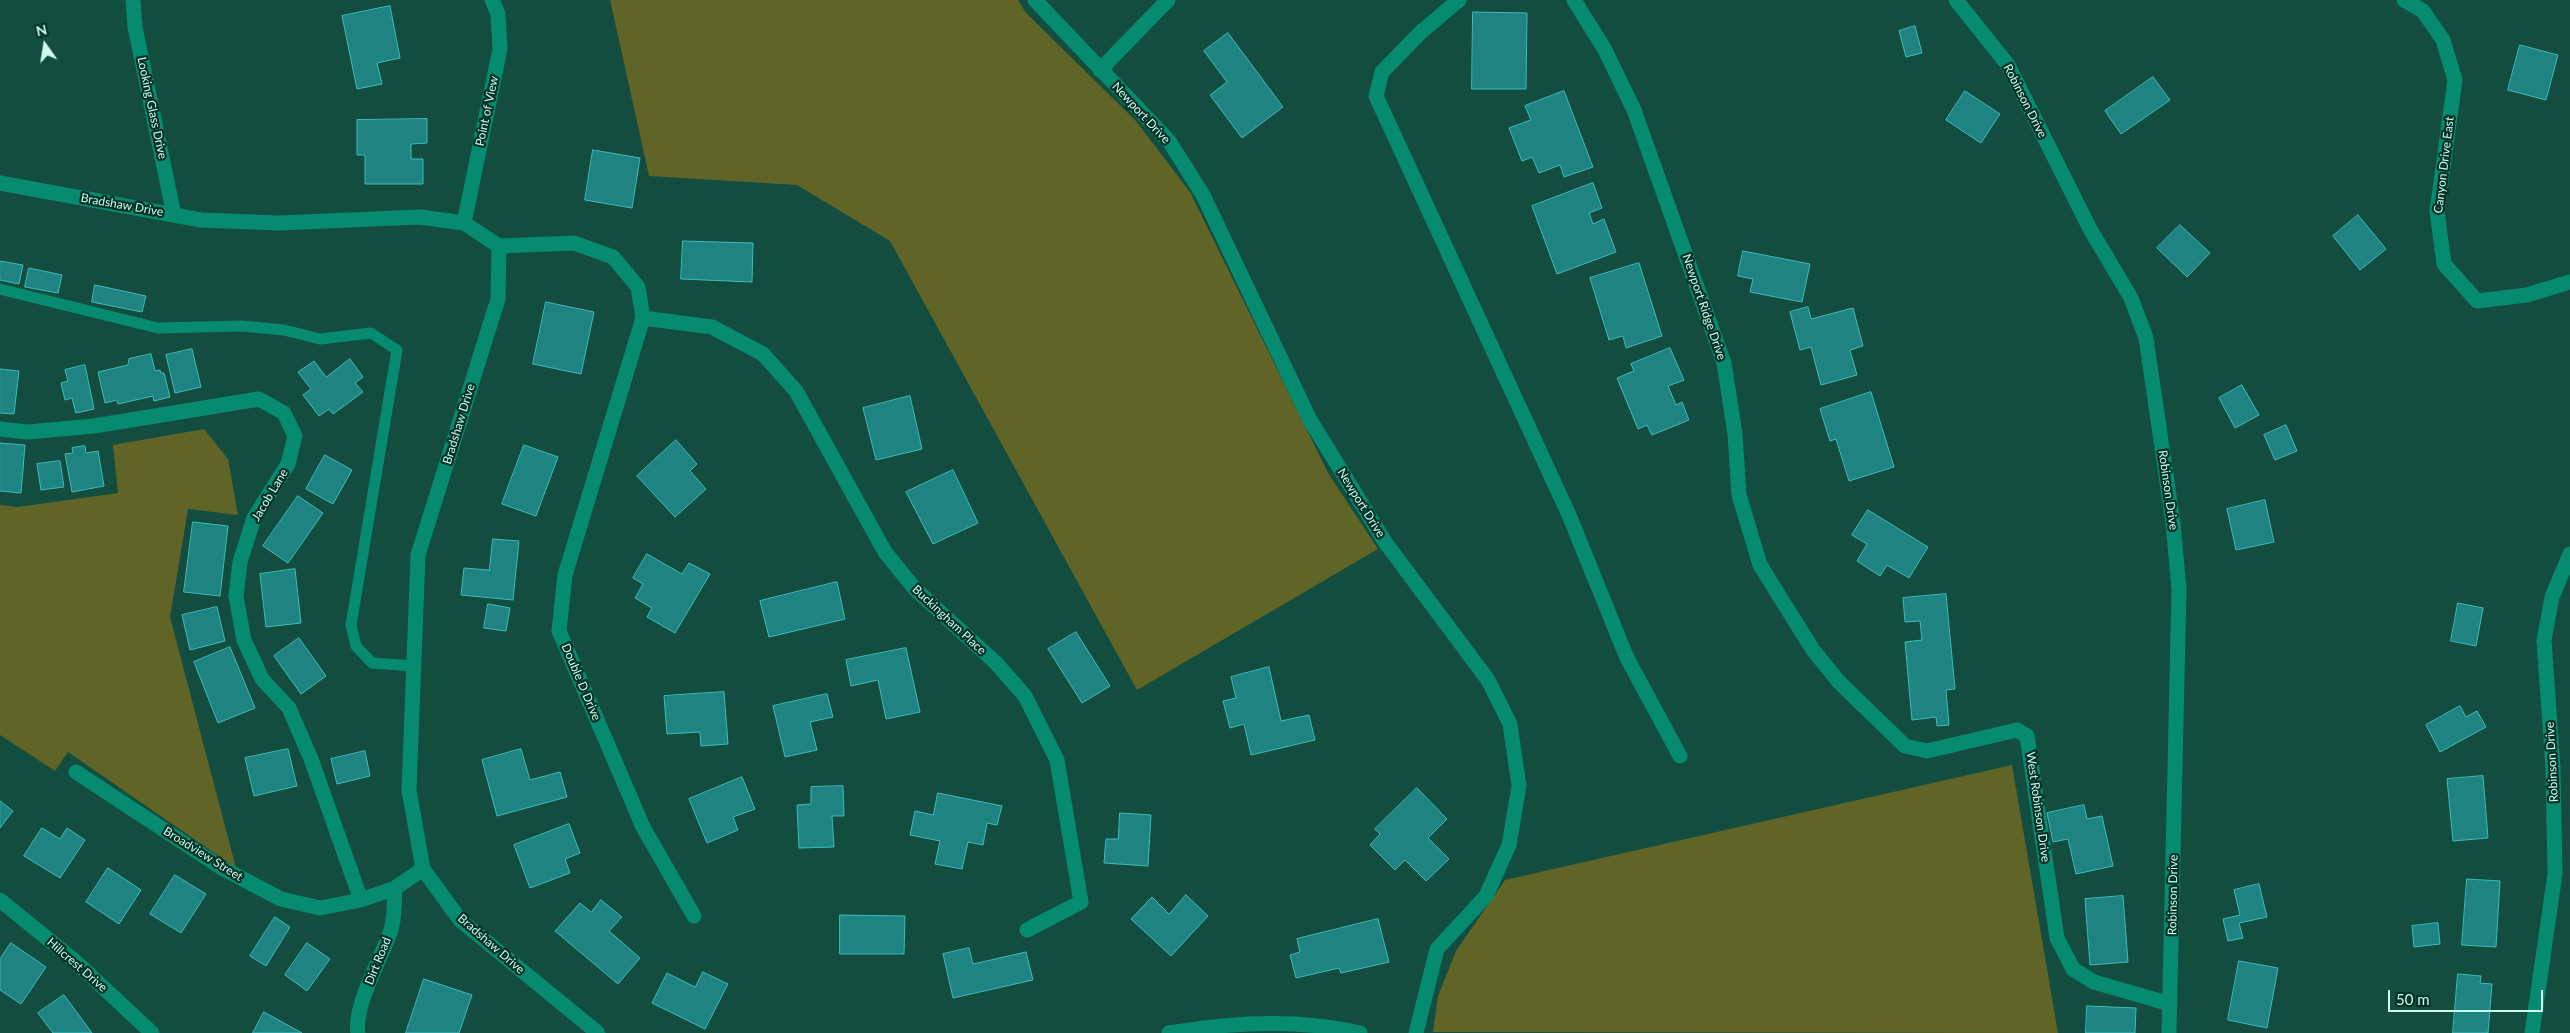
<!DOCTYPE html>
<style>
body{margin:0}
#map{position:relative;width:2570px;height:1033px;overflow:hidden;background:#124d3f;font-family:Lato,sans-serif}
canvas{display:block}
.north{position:absolute;left:20px;top:20px;width:50px;height:50px;-webkit-text-stroke:4px #003126;paint-order:stroke;rotate:347deg;font-size:14px;font-weight:700;line-height:20px;text-align:center;color:#ccfded}
.north::after{content:'';display:block;margin:auto;width:18px;height:22px;background:#ccfded;clip-path:polygon(50% 0,100% 100%,50% 72%,0 100%)}
.scale{position:absolute;left:2388px;top:990px;width:155px;height:22px;box-sizing:border-box;border:2px solid #ccfded;border-top:0;padding-left:6px;font-size:15px;line-height:18px;white-space:nowrap;color:#ccfded;-webkit-text-stroke:4px #003126;paint-order:stroke}
</style>
<div id="map">
<canvas width="2570" height="1033"></canvas>
<div class="north">N</div>
<div class="scale">50 m</div>
</div>
<script>
const c = document.querySelector('canvas').getContext('2d');
c.lineJoin = 'round';
function fill(path, color) {
  c.fillStyle = color;
  c.fill(path, 'evenodd');
}
function stroke(path, color, width, dash) {
  c.strokeStyle = color;
  c.lineWidth = width;
  c.lineCap = dash ? 'butt' : 'round';
  c.setLineDash(dash || []);
  c.stroke(path);
}
function label(font, color, halo, rows, align = 'center') {
  c.font = font + ' Lato,sans-serif';
  c.lineWidth = 4.5;
  c.setLineDash([]);
  c.textBaseline = 'middle';
  c.strokeStyle = halo;
  c.fillStyle = color;
  for (const [text, x, y, turn = 0] of rows) {
    c.save();
    c.translate(x, y);
    c.rotate((+turn || 0) * Math.PI / 180);
    c.textAlign = isNaN(turn) ? turn : align;
    if (halo) c.strokeText(text, 0, 0);
    c.fillText(text, 0, 0);
    c.restore();
  }
}
fill(new Path2D(`
 M610,0H1018L1026,13L1135,120L1190,192L1328,473L1378,549L1137,690L890,241L797,185L649,176Z
 M204,429L228,459L238,515L188,509L170,617L236,868L68,752L55,771L0,735V505L18,507L118,493L113,445Z
 M2012,765L2058,1033L1433,1032L1438,996L1456,951L1505,880Z`), '#606527');
const building = new Path2D(`
 M390,6L400,58L377,63L382,84L357,89L342,16Z
 M1473,12L1527,13L1526,89H1472Z
 M1915,26L1922,53L1906,57L1899,31Z
 M1228,33L1283,107L1242,138L1210,95L1227,82L1204,51Z
 M2520,45L2558,55L2546,100L2508,90Z
 M2153,77L2170,100L2121,134L2105,111Z
 M1564,91L1593,167L1564,177L1560,165L1539,173L1532,157L1522,161L1509,128L1531,120L1525,106Z
 M1965,91L2000,114L1981,143L1946,120Z
 M427,119V143L411,144V159H423V184H365V155H357V120Z
 M593,150L640,158L632,208L585,200Z
 M1593,183L1602,208L1589,213L1593,224L1604,219L1616,252L1557,274L1532,206Z
 M2358,215L2386,249L2360,270L2333,236Z
 M2180,225L2210,253L2187,277L2157,248Z
 M683,241L753,243L752,282L681,279Z
 M1743,251L1810,264L1802,302L1750,292L1753,279L1738,276Z
 M0,261L23,265L19,284L0,280Z
 M1639,263L1662,336L1626,348L1623,336L1609,340L1590,278Z
 M29,268L62,275L58,293L25,287Z
 M95,285L146,296L142,312L92,302Z
 M546,302L594,312L581,374L533,364Z
 M1808,307L1811,319L1853,308L1863,346L1850,350L1857,375L1821,385L1811,347L1800,350L1790,312Z
 M1670,348L1684,380L1668,386L1676,405L1682,402L1689,420L1652,435L1647,425L1638,429L1617,378L1634,371L1631,364Z
 M192,349L201,387L175,393L166,355Z
 M151,354L155,371L160,370L161,373H164L170,397L154,401L153,396L118,404L117,400L105,403L98,372L128,365L129,359Z
 M350,359L363,377L355,383L363,392L333,414L329,409L319,416L303,395L311,389L298,372L314,361L326,377Z
 M85,365L94,409L76,413L72,398L65,400L61,383L68,381L65,370Z
 M0,369L19,371L14,414L0,413Z
 M2242,385L2259,415L2235,428L2219,398Z
 M1871,392L1894,467L1849,481L1836,439L1830,441L1820,409Z
 M910,396L922,449L876,460L863,408Z
 M2286,425L2297,451L2275,460L2264,435Z
 M676,440L697,464L690,471L706,489L675,517L637,476Z
 M0,443L25,445L21,493L0,491Z
 M524,445L558,457L536,516L502,504Z
 M85,446L86,453L98,451L104,486L72,492L65,454L73,453L72,448Z
 M325,455L352,470L333,504L306,489Z
 M60,461L64,487L41,490L37,464Z
 M953,470L978,523L933,544L906,492Z
 M298,496L323,513L288,563L263,546Z
 M2265,500L2274,542L2236,550L2227,509Z
 M1868,510L1928,547L1909,578L1887,565L1880,576L1857,561L1867,544L1852,535Z
 M193,522L228,526L220,596L184,592Z
 M493,539L519,541L513,600L461,595L464,568L489,570Z
 M647,554L682,574L689,563L710,574L675,633L647,617L652,608L635,598L643,584L633,578Z
 M295,569L301,623L266,627L260,574Z
 M837,582L845,619L769,637L760,601Z
 M1946,594L1955,689L1946,690L1949,725L1937,726L1936,717L1912,720L1905,642L1922,640L1920,621L1905,622L1903,598Z
 M2458,603L2483,608L2476,646L2451,641Z
 M488,604L510,608L506,631L484,628Z
 M217,607L225,641L190,650L182,615Z
 M1076,632L1110,686L1082,703L1048,649Z
 M299,638L326,676L301,694L274,656Z
 M230,647L255,708L218,723L194,662Z
 M906,648L920,712L886,719L878,680L851,686L846,660Z
 M1269,667L1281,721L1309,715L1315,740L1251,755L1244,724L1230,728L1223,701L1236,698L1231,677Z
 M724,692L728,744L701,746L700,732L667,734L664,696Z
 M827,694L833,717L810,722L817,750L785,757L773,706Z
 M2460,706L2466,717L2477,711L2486,727L2440,752L2426,725Z
 M288,749L297,786L254,796L245,758Z
 M521,749L530,780L560,772L567,797L497,816L482,760Z
 M365,751L370,776L337,784L331,759Z
 M2483,776L2488,838L2453,841L2447,779Z
 M742,777L755,809L733,817L738,830L707,843L689,799Z
 M843,786L844,816H832L834,847L799,848L797,805L811,804V787Z
 M1417,788L1447,819L1428,838L1449,859L1426,881L1405,860L1395,870L1370,845L1380,834L1375,829Z
 M938,793L1002,806L997,825L987,823L983,845L968,842L962,869L935,864L940,841L910,835L915,811L933,815Z
 M0,801L13,811L0,828Z
 M2084,805L2087,819L2102,816L2113,866L2076,874L2068,839L2053,842L2047,813Z
 M1120,813L1151,815L1148,866L1104,863L1106,839H1118Z
 M569,824L580,853L565,859L570,873L530,888L514,845Z
 M42,828L60,839L67,828L85,840L60,878L24,856Z
 M108,868L141,890L119,924L86,902Z
 M175,875L206,894L181,933L150,914Z
 M2467,879L2500,881L2496,947L2462,945Z
 M2259,884L2267,917L2239,923L2243,938L2228,941L2223,919L2240,915L2234,890Z
 M1186,895L1208,916L1171,956L1131,919L1152,897L1169,914Z
 M2123,896L2128,962L2090,965L2085,899Z
 M601,900L622,917L609,931L640,958L618,984L555,931L580,903L591,912Z
 M840,915L905,916L904,954H840Z
 M275,917L290,927L266,966L250,956Z
 M1378,919L1389,962L1341,973L1339,968L1296,978L1290,955L1300,952L1297,939Z
 M2438,923L2440,944L2414,947L2412,926Z
 M11,943L46,967L21,1004L0,990V959Z
 M307,943L330,959L307,991L285,975Z
 M969,948L973,964L1026,952L1033,980L953,998L943,954Z
 M2239,961L2278,968L2267,1028L2228,1020Z
 M703,972L728,984L705,1029L652,1003L667,973L695,987Z
 M2458,974L2481,976L2480,983L2492,984L2488,1033H2453Z
 M424,979L472,995L459,1033H406Z
 M64,995L92,1033H53L38,1013Z
 M2087,1006L2136,1008L2135,1033H2086Z
 M264,1012L302,1033H253Z`);
fill(building, '#1e8381');
stroke(building, '#3fbcba', 1);
stroke(new Path2D(`
 M0,289L158,328L242,326L284,330L320,339L371,333L397,350L351,625L356,646L372,663L414,666`), '#068b70', 11);
stroke(new Path2D(`
 M133,0L135,27L174,215
 M1035,0L1169,141L1203,195L1310,420L1385,542L1488,680L1510,724L1519,786L1509,845L1486,896L1437,949L1416,1033
 M1459,0L1421,32L1382,72L1376,96L1569,515L1627,658L1680,756
 M1574,0L1605,50L1634,110L1724,363L1735,434L1739,495L1760,565L1813,650L1839,682L1905,746L1927,751L2017,730L2027,736L2057,938L2073,969L2094,982L2170,1004
 M1956,0L2008,65L2090,229L2131,298L2146,338L2173,523L2179,589L2169,1033
 M2404,0L2423,11L2443,40L2455,80L2437,211L2444,264L2477,301L2527,295L2570,282
 M1100,70L1168,0
 M0,183L201,220L279,223L420,217L464,223L499,246L498,299L418,555L409,790L423,869L460,920L598,1033
 M464,223L500,49L498,14L492,0
 M499,246L574,243L613,257L638,287L643,318L712,327L763,354L796,391L885,552L915,589L996,663L1025,696L1057,760L1081,902L1027,930
 M643,318L565,575L559,631L643,827L694,916
 M0,429L28,432L94,426L259,399L284,413L295,436L288,464L254,518L240,562L236,596L244,640L262,679L289,708L311,759L361,900
 M76,772L222,868L281,899L320,908L361,900L395,888L423,869
 M0,900L75,961L152,1033
 M358,1033C353,1007 382,957 391,930C395,917 394,901 395,888
 M1169,1033C1232,1022 1297,1018 1360,1033
 M2532,1033L2555,874L2553,768L2544,640L2552,597L2570,554`), '#068b70', 15);
label('12px', '#ccfded', '#003126', [
 ["Robinson Drive",2025,101,63],
 ["Looking Glass Drive",152,108,78],
 ["Point of View",487,111,-78],
 ["Newport Drive",1141,113,47],
 ["Canyon Drive East",2444,165,-83],
 ["Bradshaw Drive",122,205,10],
 ["Newport Ridge Drive",1704,307,71],
 ["Bradshaw Drive",459,424,-73],
 ["Robinson Drive",2168,490,82],
 ["Jacob Lane",270,495,-59],
 ["Newport Drive",1361,503,58],
 ["Buckingham Place",949,620,43],
 ["Double D Drive",581,682,67],
 ["Robinson Drive",2552,762,-93],
 ["West Robinson Drive",2038,807,82],
 ["Broadview Street",203,854,32],
 ["Robinson Drive",2173,895,-89],
 ["Bradshaw Drive",491,944,41],
 ["Dirt Road",378,961,-68],
 ["Hillcrest Drive",77,965,41]
]);
</script>
